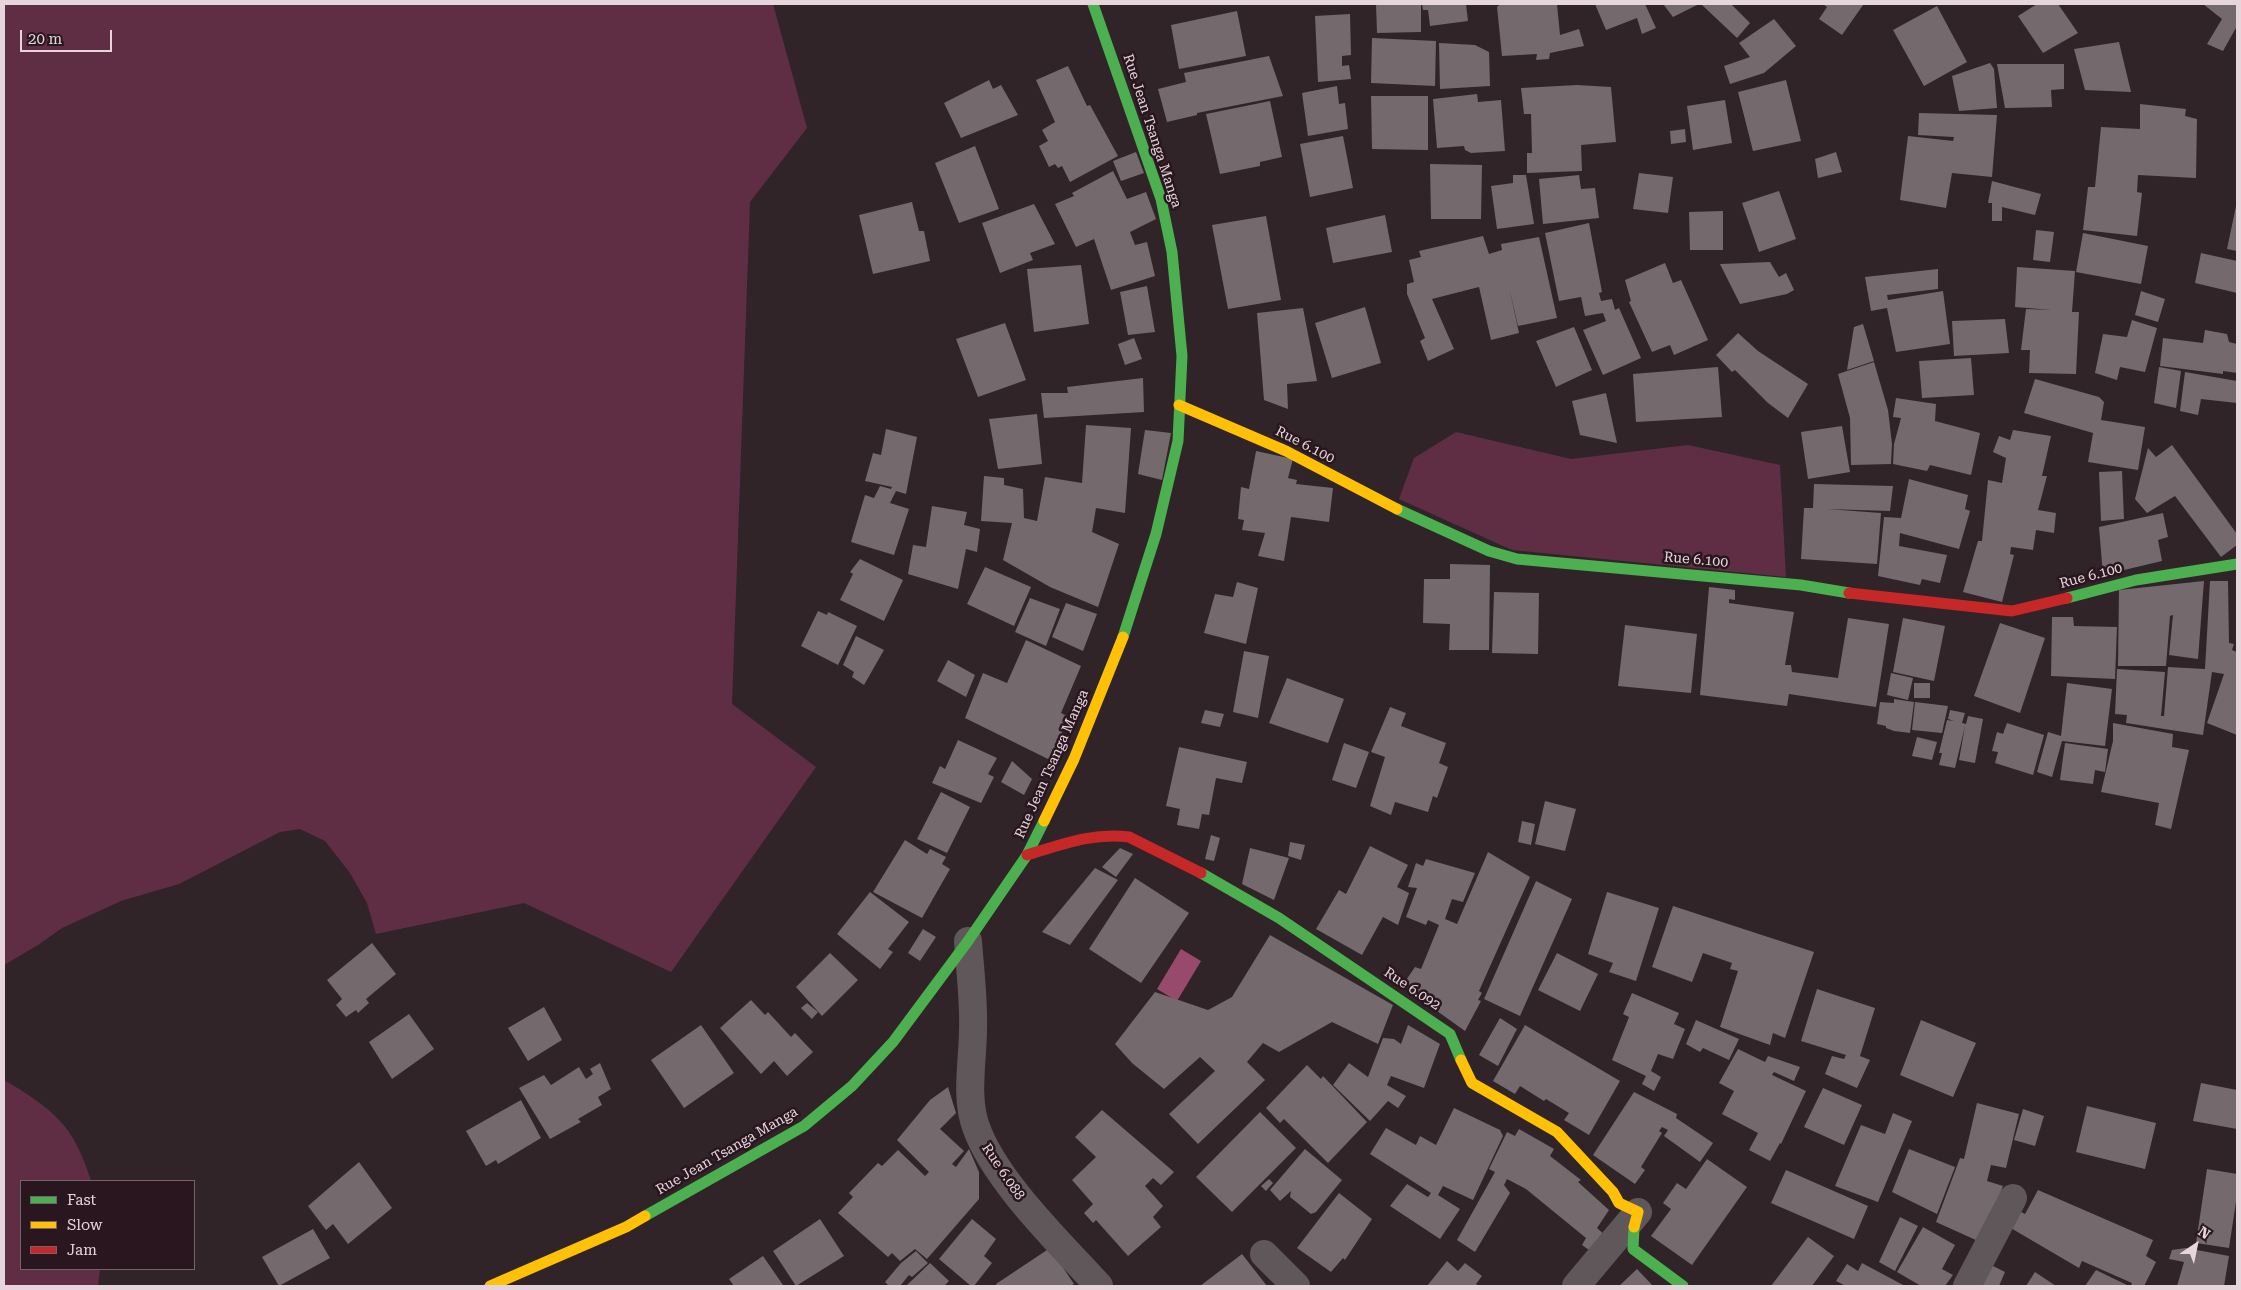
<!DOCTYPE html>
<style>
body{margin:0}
#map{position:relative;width:2241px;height:1290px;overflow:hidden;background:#302429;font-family:"Roboto Serif",serif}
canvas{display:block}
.frame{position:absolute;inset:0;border:5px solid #e6d6dc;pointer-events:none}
.legend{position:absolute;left:20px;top:1180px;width:175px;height:90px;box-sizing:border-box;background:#2a161e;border:1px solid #75636a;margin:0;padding:6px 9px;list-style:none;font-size:15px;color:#e6d6dc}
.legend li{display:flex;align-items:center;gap:10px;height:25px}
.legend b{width:25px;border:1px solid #75636a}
.north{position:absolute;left:2171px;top:1220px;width:50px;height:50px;-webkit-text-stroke:4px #2a161e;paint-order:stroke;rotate:34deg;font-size:14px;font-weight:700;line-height:20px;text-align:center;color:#e6d6dc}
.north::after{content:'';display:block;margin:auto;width:18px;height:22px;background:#e6d6dc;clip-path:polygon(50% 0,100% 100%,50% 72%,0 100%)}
.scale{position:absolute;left:20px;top:30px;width:92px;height:22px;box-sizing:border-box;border:2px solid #e6d6dc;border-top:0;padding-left:6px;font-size:15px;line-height:18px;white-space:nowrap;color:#e6d6dc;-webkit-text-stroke:4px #2a161e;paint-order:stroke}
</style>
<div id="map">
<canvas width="2241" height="1290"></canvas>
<div class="frame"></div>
<ul class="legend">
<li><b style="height:6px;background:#4caf50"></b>Fast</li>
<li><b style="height:6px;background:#ffc107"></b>Slow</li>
<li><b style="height:6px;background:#c62828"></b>Jam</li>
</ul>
<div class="north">N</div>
<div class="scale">20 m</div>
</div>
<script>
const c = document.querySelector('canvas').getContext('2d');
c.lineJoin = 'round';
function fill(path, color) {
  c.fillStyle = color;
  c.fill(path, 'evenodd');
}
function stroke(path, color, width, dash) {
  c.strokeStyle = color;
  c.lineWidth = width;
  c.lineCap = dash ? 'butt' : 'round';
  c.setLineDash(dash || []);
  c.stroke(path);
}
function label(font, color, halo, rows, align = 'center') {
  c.font = font + ' "Roboto Serif",serif';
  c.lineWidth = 5;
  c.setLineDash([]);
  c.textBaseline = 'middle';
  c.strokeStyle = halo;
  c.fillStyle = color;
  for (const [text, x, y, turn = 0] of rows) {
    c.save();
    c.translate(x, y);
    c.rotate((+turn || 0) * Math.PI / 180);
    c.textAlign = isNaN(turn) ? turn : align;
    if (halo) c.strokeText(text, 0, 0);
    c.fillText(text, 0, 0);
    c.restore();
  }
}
fill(new Path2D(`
 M4,4H773L807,128L750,202L732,704L816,767L671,972L524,903L376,934L367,903L350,873L325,841L300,829L280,832L179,884L121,901L62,928L38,945L4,965Z
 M1456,432L1571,459L1688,445L1780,465L1786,577L1512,550L1399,499L1414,458Z
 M4,1080C53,1109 74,1125 91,1181H21V1269H100L98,1286H4Z`), '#5f2e44');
fill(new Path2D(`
 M1181,949L1201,961L1177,1001L1157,989Z`), '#984a6c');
fill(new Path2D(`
 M1376,4H1421V32L1377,33Z
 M1422,4H1466L1468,21L1430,26L1428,10H1423Z
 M1500,4H1557L1560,35L1579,29L1584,46L1550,53L1549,59L1536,60L1537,54L1502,56L1497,7Z
 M1595,4H1645L1656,28L1642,34L1637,18L1606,30Z
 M1663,4H1699L1673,17Z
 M1701,4H1731L1750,23L1737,38Z
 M1823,4H1861L1863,5L1842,35L1819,19L1827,7Z
 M2037,4H2058L2078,33L2043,53L2018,16Z
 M2203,4H2237V26L2223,51L2207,44L2222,19Z
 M1937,6L1967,62L1924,86L1893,30Z
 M1237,11L1246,56L1179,69L1171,25Z
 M1350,14L1351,55L1342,56V66L1349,65L1351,79L1318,82L1315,16Z
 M1774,19L1796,46L1764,73L1730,84L1724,66L1750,57L1739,43Z
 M1372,38L1436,41L1435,86L1371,83Z
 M2119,42L2131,92L2085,90L2074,49Z
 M1439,43L1475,45L1489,52L1490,86L1440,89Z
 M1269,56L1283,96L1197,113V115L1167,122L1158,89L1186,82L1184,73Z
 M1990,63L1994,69L1997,108L1959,111L1952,76Z
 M1997,64H2064V89L2051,90L2052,107L2005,108Z
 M1068,66L1087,106L1090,105L1118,156L1070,182L1062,166L1058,168L1055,164L1049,167L1039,146L1048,141L1042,130L1055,122L1036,80Z
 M989,80L993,89L1001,85L1018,115L961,138L944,103Z
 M1786,80L1801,141L1753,151L1738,92Z
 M1577,85L1611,87L1616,142L1581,145L1582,171L1527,173V153H1532L1531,114H1524L1521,88Z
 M1337,86L1339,104L1345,103L1348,129L1308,136L1302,93Z
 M1477,94L1478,102L1501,100L1505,151L1471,153L1465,150L1464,146L1437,148L1433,99Z
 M1371,96H1428V150L1372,149Z
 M1725,100L1732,143L1693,150L1687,106Z
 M1270,101L1282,157L1260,162V166L1220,174L1206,114Z
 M2140,104L2186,109L2185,116L2197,119L2196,178L2138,175L2137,192L2142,193L2137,236L2083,230L2088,187H2095L2101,127L2140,129Z
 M1919,113L1997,115L1992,177L1952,173L1946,208L1900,200L1908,136L1953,141L1954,137L1918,135Z
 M1685,129L1686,142L1671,144L1670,131Z
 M1343,136L1353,188L1310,197L1300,144Z
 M975,146L999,209L959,223L935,163Z
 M1136,152L1144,173L1121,181L1113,161Z
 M1836,152L1842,172L1818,178L1815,159Z
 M1430,164L1482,165L1481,219H1431Z
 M1113,171L1127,199L1146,192L1156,219L1130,232L1135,245L1147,242L1155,276L1111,290L1094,239L1076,247L1055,204L1074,196L1072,193Z
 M1639,173L1673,177L1668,213L1633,209Z
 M1513,175H1526L1534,224L1497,229L1491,186L1513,183Z
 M1579,175L1581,189L1595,188L1599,218L1543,224L1539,179Z
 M1992,181L2041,194L2035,215L2002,207V221H1992V203H1988Z
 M1779,191L1796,239L1759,252L1742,203Z
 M912,202L919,231H924L930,261L873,274L859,215Z
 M1034,204L1055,244L1030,253L1033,260L1000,273L982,223Z
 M2236,206H2237V251L2227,249Z
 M1723,211V250H1690L1689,212Z
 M1385,215L1392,252L1333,263L1326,228Z
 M1266,216L1281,300L1228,309L1212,225Z
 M1589,223L1602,292L1599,293L1601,301L1612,299L1615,310L1619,308L1641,358L1603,375L1583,330L1606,321L1603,313L1585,316L1581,297L1559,301L1545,233Z
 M2036,230L2054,232L2050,262L2033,260Z
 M2083,233L2148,246L2141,284L2076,272Z
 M1483,236L1489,254L1502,250L1501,244L1539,237L1557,318L1518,326L1509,287L1519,333L1491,340L1479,287L1432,299L1454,349L1428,361L1420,341L1425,338L1407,294V284L1414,282L1409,260L1421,257L1419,251Z
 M2201,253L2237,261V293L2195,283Z
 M1770,262L1779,277L1786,273L1794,290L1787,294L1740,304L1720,264Z
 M1665,263L1673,283L1681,280L1708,340L1674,355L1670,345L1652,352L1629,302L1631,301L1625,280Z
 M1081,265L1089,324L1034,332L1027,269Z
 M2017,267L2075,271L2072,312H2079L2076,374L2029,373L2030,350H2021L2026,309L2052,310L2015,307Z
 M1938,269V289L1887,295L1888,300L1943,291L1950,344L1896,352L1887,308L1871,311L1865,277Z
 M1147,286L1155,332L1128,335L1120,292Z
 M2141,291L2165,299L2158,322L2135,315Z
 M1365,307L1381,363L1332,378L1315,323Z
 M1303,308L1317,381L1287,384L1288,409L1264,400L1257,313Z
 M2005,319L2009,353L1954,356L1952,321Z
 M2132,320L2157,328L2145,372L2120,367L2117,380L2095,373L2103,334L2127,337Z
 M1005,323L1026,380L978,397L956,339Z
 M1863,324L1874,361L1847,370L1854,327Z
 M1574,327L1592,370L1556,387L1536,341Z
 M2205,330L2227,334L2229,342L2237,344V373L2223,371V374L2160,366L2163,338L2203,343Z
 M1738,333L1758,351L1808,384L1788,418L1768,403L1735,370L1732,372L1716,355Z
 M1134,338L1142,359L1125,365L1118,344Z
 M1971,358L1974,395L1922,398L1919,361Z
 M1874,362L1888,410L1892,444L1891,464L1851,465L1850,418L1838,374Z
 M1718,367L1722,417L1636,422L1633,374Z
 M2159,367L2181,371L2176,408L2154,403Z
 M2185,372L2237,381V403L2201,399L2198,415L2180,411Z
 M1143,378L1144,412L1044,418L1041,393H1068L1067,387Z
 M2035,379L2099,397L2104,402L2101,420L2145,427L2138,470L2088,462L2093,433L2024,413Z
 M1606,393L1617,443L1580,435L1572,401Z
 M1896,398L1936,404L1935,421L1980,433L1971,475L1930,465L1927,471L1893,464L1894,444L1901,418L1893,417Z
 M1037,414L1042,464L998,469L989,419Z
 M1086,425L1131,428L1125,513L1096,508L1092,532L1119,544L1098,607L1050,587L1003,560L1012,523L981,521L984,476L1004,478V485L1023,489L1024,518L1037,521L1045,477L1082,483Z
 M1842,426L1850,472L1808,479L1801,432Z
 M886,429L917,437L906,494L896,491L890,503L909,509L894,555L851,542L865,495L874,498L880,486L891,489L892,487L865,481L873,453L881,455Z
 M1145,430L1171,433L1162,480L1138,474Z
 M2013,430L2051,436L2042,476H2047L2038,510L2056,513L2054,533L2036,530L2033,550L2011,547L2010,554L2014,555L2002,602L1963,592L1978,541H1982L1988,480L2002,483L2006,458L1993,452L1999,436L2010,440Z
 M2172,445L2237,534V545L2221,557L2175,496L2147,513L2135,499L2148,448L2156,457Z
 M1256,451L1293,459L1288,478L1297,480L1296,484L1333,488L1329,522L1291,517L1284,561L1258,556L1265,533L1242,530L1244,520L1238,519L1241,487L1249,489Z
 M2122,471L2124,519L2101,521L2099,472Z
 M1909,479L1968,495L1965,509L1970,511L1959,549L1900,533L1899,546L1947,555L1940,583L1922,579L1920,585L1878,576L1884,517L1901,518Z
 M1814,484L1893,486L1890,511L1827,509L1881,513L1877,564L1801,559L1804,508H1813Z
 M932,506L967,512L964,525L980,529L977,552L966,549L958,589L908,574L913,545L926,547Z
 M2163,513L2168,537L2158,540L2162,561L2103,575L2099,527Z
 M860,559L903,580L884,621L840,600L853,574L850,572Z
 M1450,564L1490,565L1489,650H1449L1450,624L1423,623L1424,579H1450Z
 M985,567L1031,587L1014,626L967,604Z
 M2204,581L2198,659L2169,655L2173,615L2170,616L2166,666H2118L2119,590Z
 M2210,581H2228L2229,643L2234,644L2232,650L2237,652V735L2207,723L2224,674L2212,672L2203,735L2126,723L2127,715L2115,714L2117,669L2165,672L2161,716H2164L2168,667L2205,669Z
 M1237,582L1258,588L1246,644L1204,633L1215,594L1233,597Z
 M1709,587L1735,590V600L1729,599V603L1794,612L1785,665H1791L1792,672L1838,678L1848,618L1889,624L1876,707L1789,694L1787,706L1700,695Z
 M1494,592L1539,593L1538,654L1492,653Z
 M1030,598L1060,609L1046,646L1015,632Z
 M1066,603L1097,614L1083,651L1052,637Z
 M818,611L827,615L828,612L857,626L838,665L801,646Z
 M2052,617H2073L2074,626L2117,627L2115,679L2051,676Z
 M1903,618L1945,626L1934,681L1893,672Z
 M2000,623L2045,638L2020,713L1974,696Z
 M1625,625L1697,634L1691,693L1618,686Z
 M856,636L884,650L864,685L852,677L854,672L843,665Z
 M1026,640L1081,666L1061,713L1069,717L1050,760L965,718L983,673L1007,683Z
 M1244,651L1269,656L1258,718L1233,712Z
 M948,660L975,675L966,697L937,681Z
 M1891,673L1913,678L1908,700L1887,695Z
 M1287,678L1344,699L1328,743L1269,723Z
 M1914,683H1930V698H1914Z
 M2067,683L2112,689L2105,746L2062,741L2052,777L2037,772L2048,732L2061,736Z
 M1894,699L1914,702L1910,733L1894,731L1886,728V726L1877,724L1880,702L1894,703Z
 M1915,702L1948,706L1942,733L1912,730Z
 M1390,707L1406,713L1401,726L1446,743L1439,763L1448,767L1437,798L1433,796L1428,812L1395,802L1391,815L1370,806L1385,757L1371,752Z
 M1205,710L1224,714L1220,727L1201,723Z
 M1950,710L1965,713L1962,723L1966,724L1968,716L1983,719L1975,763L1959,760L1965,726L1955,768L1939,765L1942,753H1939L1947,720L1954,721L1948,719Z
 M2007,723L2044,735L2033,775L1995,763L1998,752L1992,751L1997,732L2003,734Z
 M2113,723L2173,734L2172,747L2189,750L2171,829L2155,825L2159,803L2101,792L2113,741Z
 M1917,737L1937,742L1932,760L1912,756Z
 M958,740L997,758L988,774L994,777L981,803L932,783L940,766L945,769Z
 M1344,743L1369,752L1356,788L1332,780Z
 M2065,743L2108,749L2105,772L2095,770L2093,784L2060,780Z
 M1179,747L1247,762L1242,783L1216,778L1209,815L1202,814L1199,829L1177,825L1180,809L1166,806Z
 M1012,761L1032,779L1024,795L1001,782Z
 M941,792L970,807L947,853L917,839Z
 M1545,801L1576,809L1565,851L1535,844Z
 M1522,821L1535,824L1531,845L1518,842Z
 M1211,835L1220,838L1214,861L1205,859Z
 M905,840L927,854L930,849L946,857L942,864L950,869L922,918L873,892Z
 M1290,842L1305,845L1301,860L1288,856Z
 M1370,846L1408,865L1397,887L1409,893L1398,925L1383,917L1362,955L1316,929L1339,890L1346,894Z
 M1120,848L1133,854L1116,877L1102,867Z
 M1250,848L1289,858L1274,900L1242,884Z
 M1488,852L1530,877L1479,991L1482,993L1478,1000L1481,1001L1465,1031L1437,1011L1439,1006L1402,986L1415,967L1421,969L1439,925L1428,920L1426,925L1406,917L1417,888L1408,887L1416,863L1423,866L1426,859L1475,873L1463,902L1452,899L1445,919L1457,924Z
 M1095,868L1118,880L1070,945L1042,932Z
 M1135,878L1189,913L1141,983L1089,949Z
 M1536,881L1572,899L1520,1016L1484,999Z
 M870,892L909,922L888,949L893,952L880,969L837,934Z
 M1607,892L1659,908L1636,981L1609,972L1613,963L1588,954Z
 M1673,906L1814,952L1785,1038L1773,1033L1770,1045L1720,1027L1738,971L1730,969L1732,963L1703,953L1692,982L1652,967Z
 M923,929L936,937L920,961L908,953Z
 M1270,935L1393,1005L1378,1044L1332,1022L1279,1052L1263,1043L1247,1062L1265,1080L1198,1144L1169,1114L1215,1071L1200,1057L1164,1089L1132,1063L1115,1044L1155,992L1208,1010L1232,997Z
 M372,943L396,974L366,999L369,1003L358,1013L356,1010L346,1017L336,1005L342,999L327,980Z
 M830,953L858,980L822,1016L796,987Z
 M1557,953L1598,974L1580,1011L1538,990Z
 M1817,989L1875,1008L1860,1056L1870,1060L1857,1088L1825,1074L1832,1056L1844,1059L1846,1055L1801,1041Z
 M1632,993L1679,1013L1674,1024L1685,1029L1673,1059L1658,1054L1651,1071L1661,1077L1654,1091L1642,1084L1646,1076L1612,1060L1629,1017L1623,1014Z
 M751,1000L765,1015L768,1012L791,1037L795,1033L813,1052L787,1076L774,1061L761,1074L720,1028Z
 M807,1003L818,1012L812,1019L801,1008Z
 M544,1007L562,1040L528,1061L508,1028Z
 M409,1014L434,1049L392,1079L369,1042Z
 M1500,1018L1517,1029L1498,1066L1479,1055Z
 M1696,1020L1739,1039L1729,1060L1703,1048L1700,1052L1686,1044Z
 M1921,1020L1976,1043L1953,1097L1900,1075Z
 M701,1025L734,1073L684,1108L651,1060Z
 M1408,1025L1440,1044L1424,1088L1391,1076L1387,1085L1406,1096L1398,1108L1388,1101L1370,1121L1333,1085L1349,1063L1368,1077L1383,1038L1394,1039L1401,1044Z
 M1525,1025L1620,1081L1589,1135L1564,1120L1569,1113L1546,1099L1544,1101L1520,1086L1515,1094L1493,1081Z
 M1738,1049L1765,1062L1768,1056L1800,1067L1794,1081L1774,1072L1772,1075L1806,1091L1781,1144L1780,1143L1770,1161L1749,1150L1758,1133L1722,1114L1734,1091L1719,1083Z
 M600,1063L611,1089L598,1097L602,1105L578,1119L581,1122L550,1139L519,1088L544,1075L551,1085L579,1067L586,1079L593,1074L590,1069Z
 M1307,1065L1321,1079L1323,1076L1367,1122L1328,1163L1284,1119L1280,1123L1266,1108Z
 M2201,1083L2237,1090V1129L2193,1121Z
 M948,1087L956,1113L940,1129L964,1151L952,1164L956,1167L969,1149L979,1172V1199L927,1259L915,1249L900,1261L892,1253L888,1257L838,1213L853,1197L849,1193L878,1163L882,1166L898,1150L925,1176L929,1172L897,1140L930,1100Z
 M1823,1088L1862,1105L1844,1145L1804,1127Z
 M1634,1092L1677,1114L1676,1118L1713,1143L1700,1162L1664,1136L1668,1130L1662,1127L1659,1131L1662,1133L1641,1167L1645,1170L1635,1184L1593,1155Z
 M521,1100L541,1138L498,1164L496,1160L486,1166L466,1131Z
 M1977,1103L2019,1114L2006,1168L1991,1165L1987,1181L2003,1186L1986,1230L1978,1241L1936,1222L1960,1158L1964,1159Z
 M2087,1106L2156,1123L2145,1169L2076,1152Z
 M1454,1108L1500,1130L1503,1136L1473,1200L1443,1186L1438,1195L1460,1209L1440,1239L1390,1206L1407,1184L1428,1197L1431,1193L1370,1154L1386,1128L1416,1145L1420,1136L1436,1145Z
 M2023,1109L2044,1116L2035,1146L2014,1140Z
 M1102,1110L1174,1172L1161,1185L1153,1178L1145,1186L1163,1206L1153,1217L1161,1227L1128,1256L1096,1220L1093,1223L1084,1213L1093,1204L1072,1180L1096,1157L1075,1137Z
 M1260,1112L1296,1148L1232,1212L1196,1177Z
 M1893,1113L1912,1121L1878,1202L1835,1186L1861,1125L1885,1134Z
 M1519,1129L1554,1149L1550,1156L1581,1180L1578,1182L1609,1210L1597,1228L1608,1238L1596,1255L1582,1245L1586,1238L1526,1189L1507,1179L1504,1185L1510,1193L1475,1252L1457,1240L1495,1172L1489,1169L1507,1132L1515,1136Z
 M1305,1149L1342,1180L1316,1212L1311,1214L1290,1197L1291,1191L1280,1201L1270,1190Z
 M1909,1149L1955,1167L1937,1214L1892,1192Z
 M1707,1159L1747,1187L1692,1265L1651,1236L1671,1209L1663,1203L1677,1183L1686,1189Z
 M359,1162L392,1208L348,1244L333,1224L326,1230L308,1206Z
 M2207,1169L2237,1174V1195L2229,1248L2196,1243Z
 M1786,1170L1868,1206L1854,1239L1771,1203Z
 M1269,1179L1273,1183L1266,1191L1261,1186Z
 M2038,1190L2153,1240L2146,1256L2156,1262L2144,1286H2131L2132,1283L2082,1261L2079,1268L2009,1227L2017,1210L2025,1214Z
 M1339,1193L1372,1219L1345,1260L1343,1258L1331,1272L1297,1248Z
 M1900,1217L1918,1226L1895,1271L1879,1262Z
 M820,1219L844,1256L796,1286L773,1251Z
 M972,1219L996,1239L984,1256L992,1263L974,1286H971L939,1259Z
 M1923,1227L1955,1245L1942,1269L1953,1275L1945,1286H1921L1897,1272Z
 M313,1229L330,1258L279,1286L262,1257Z
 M1808,1237L1834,1256L1812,1286H1771Z
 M1050,1248L1074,1284L1070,1286H997L996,1284Z
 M2186,1248L2229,1256L2224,1286H2177L2184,1262L2169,1259L2172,1250Z
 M916,1251L928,1263L912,1277L909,1275L900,1286H889L885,1282L901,1263Z
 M1242,1254L1267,1286H1200Z
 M763,1256L783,1285L734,1286L729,1279Z
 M1447,1261L1458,1271L1465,1263L1482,1276L1476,1284L1479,1286H1427Z
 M930,1263L949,1281L944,1286H906Z
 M1862,1263L1905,1286H1846L1836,1281L1847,1264L1858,1271Z
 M1989,1264L2005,1272L1999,1286H1976Z
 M1637,1269L1653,1286H1619Z
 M2096,1270L2129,1286H2085Z
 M2035,1272L2056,1286H2026Z`), '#74696d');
stroke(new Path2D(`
 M968,941C970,970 974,1000 973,1029C973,1060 965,1097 976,1127C995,1181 1061,1244 1099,1286
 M1264,1254L1296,1286
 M1576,1286L1638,1212
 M1967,1286L2013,1198`), '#60575a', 28);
stroke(new Path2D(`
 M1093,4L1161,199L1172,252L1182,356L1178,441L1156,534L1123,637
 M1397,509L1489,551L1517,559L1801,585L1849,593
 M2067,598L2136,580L2237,564
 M1201,873L1279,918L1450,1034L1461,1060
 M645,1216L804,1126L852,1086L893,1042L968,941L1027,855L1044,821
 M1634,1227L1633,1249L1683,1286`), '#4caf50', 11);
stroke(new Path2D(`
 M1179,405L1286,451L1397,509
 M1044,821L1074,759L1123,637
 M1461,1060L1472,1083L1557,1132L1613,1192L1619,1203L1638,1212L1634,1227
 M490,1286L626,1227L645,1216`), '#ffc107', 11);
stroke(new Path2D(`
 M1849,593L2012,611L2067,598
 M1027,855C1061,845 1093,832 1129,837L1201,873`), '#c62828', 11);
label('14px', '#e6d6dc', '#2a161e', [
 ["Rue Jean Tsanga Manga",1152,131,72],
 ["Rue 6.100",1305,445,27],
 ["Rue 6.100",1696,560,5],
 ["Rue 6.100",2091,576,-15],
 ["Rue Jean Tsanga Manga",1052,764,-66],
 ["Rue 6.092",1412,989,34],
 ["Rue Jean Tsanga Manga",727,1151,-30],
 ["Rue 6.088",1003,1172,56]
]);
</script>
